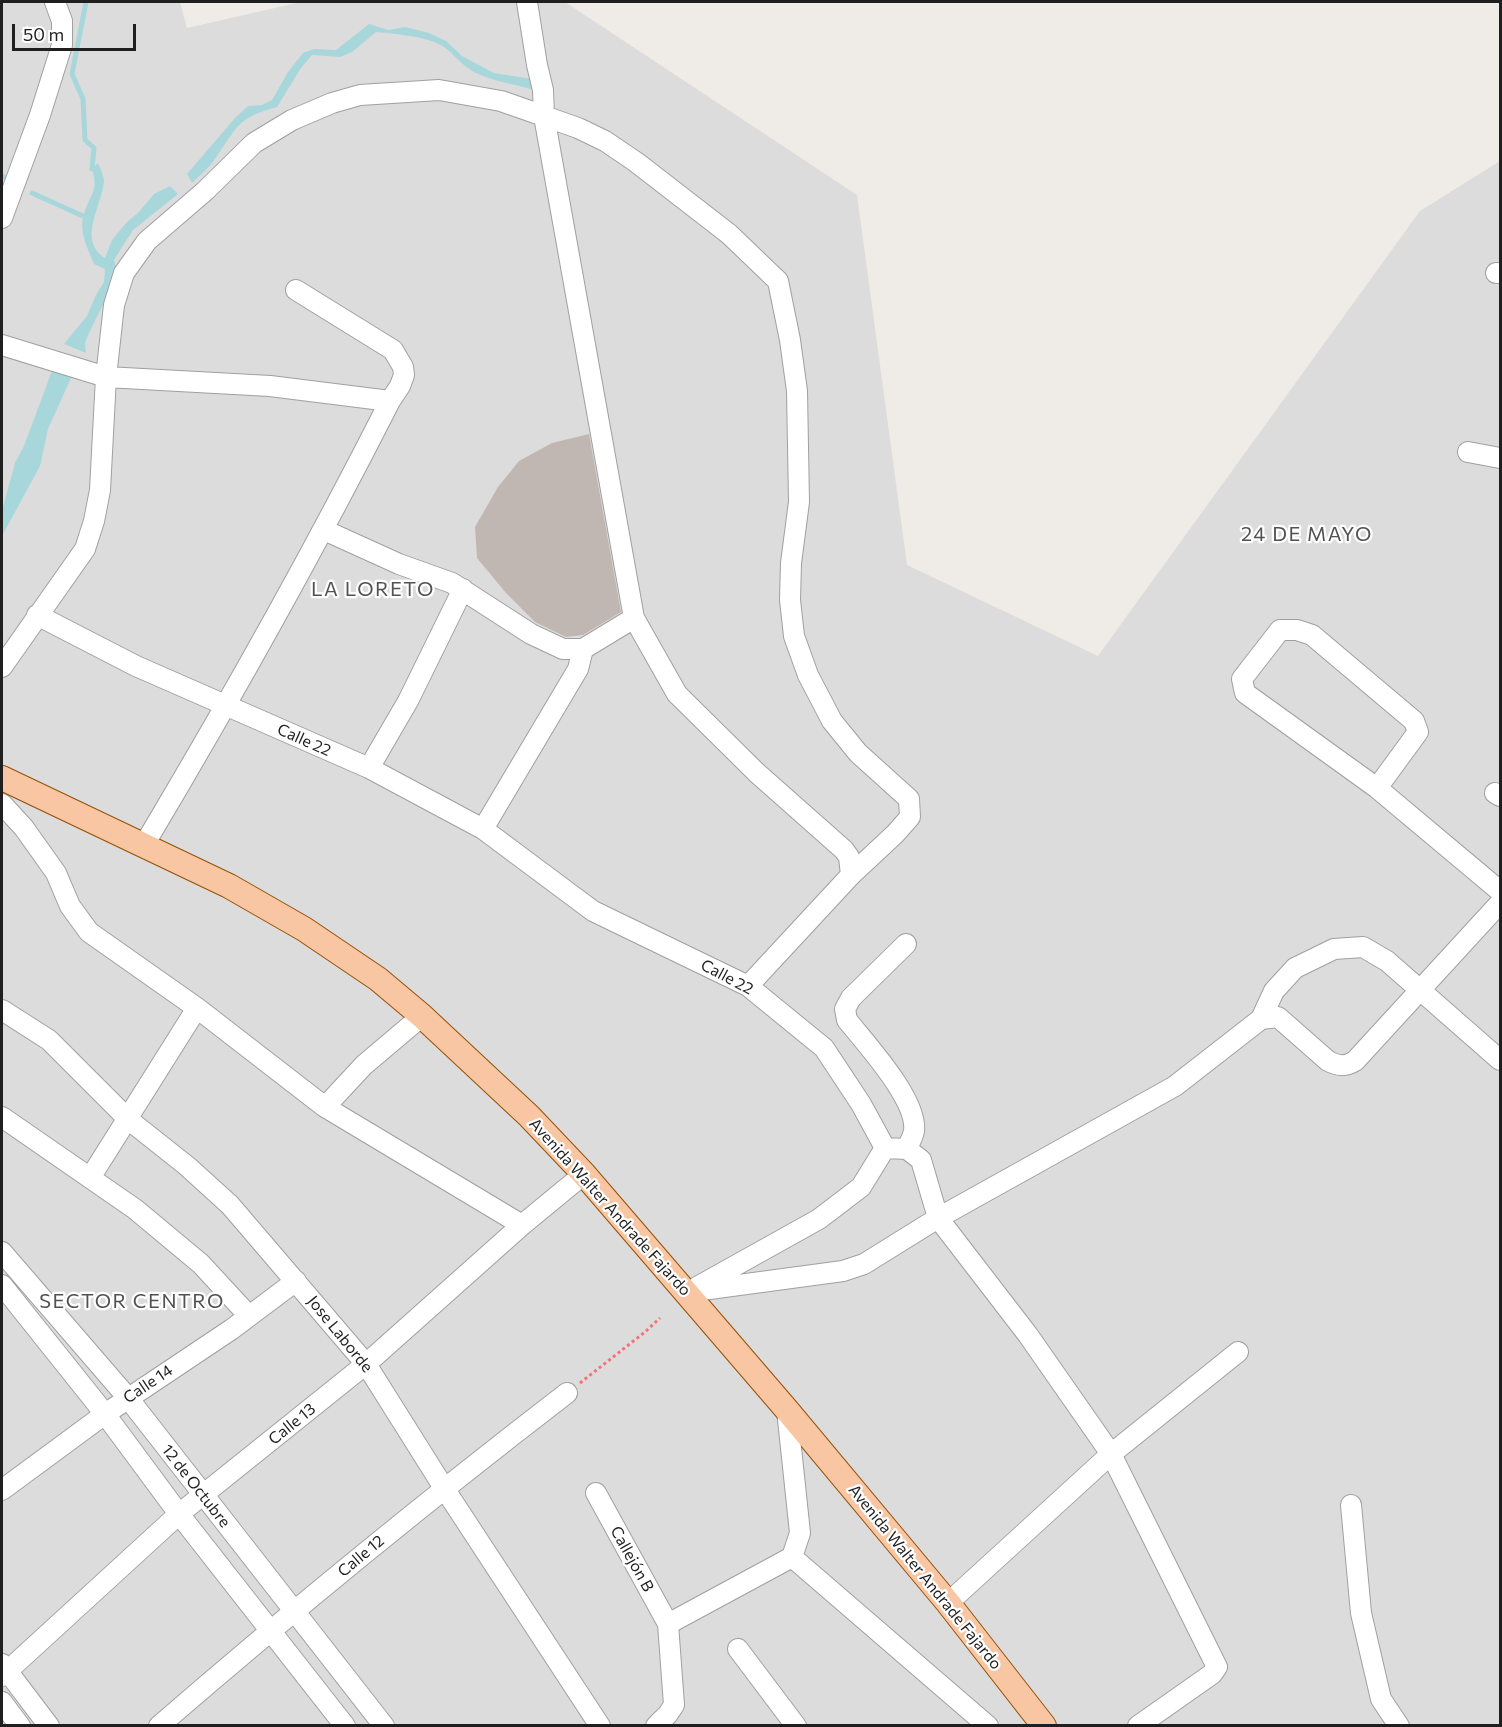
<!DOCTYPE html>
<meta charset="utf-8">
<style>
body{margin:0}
#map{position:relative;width:1502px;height:1727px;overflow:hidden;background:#efebe6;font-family:Commissioner,sans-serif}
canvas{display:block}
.frame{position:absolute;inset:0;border:3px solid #1f1f1f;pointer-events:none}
.scale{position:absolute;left:12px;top:24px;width:124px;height:27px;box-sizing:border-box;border:3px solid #1f1f1f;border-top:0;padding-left:8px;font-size:18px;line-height:21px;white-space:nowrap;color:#1f1f1f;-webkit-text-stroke:4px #fff;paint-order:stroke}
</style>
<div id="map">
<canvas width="1502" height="1727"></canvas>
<div class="frame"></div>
<div class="scale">50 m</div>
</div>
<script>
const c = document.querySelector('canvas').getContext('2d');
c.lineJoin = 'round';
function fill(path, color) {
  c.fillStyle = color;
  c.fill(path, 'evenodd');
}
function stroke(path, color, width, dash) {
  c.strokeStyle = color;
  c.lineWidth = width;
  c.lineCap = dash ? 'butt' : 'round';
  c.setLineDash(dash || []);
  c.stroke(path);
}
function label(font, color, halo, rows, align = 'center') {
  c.font = font + ' Commissioner,sans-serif';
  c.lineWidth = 4.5;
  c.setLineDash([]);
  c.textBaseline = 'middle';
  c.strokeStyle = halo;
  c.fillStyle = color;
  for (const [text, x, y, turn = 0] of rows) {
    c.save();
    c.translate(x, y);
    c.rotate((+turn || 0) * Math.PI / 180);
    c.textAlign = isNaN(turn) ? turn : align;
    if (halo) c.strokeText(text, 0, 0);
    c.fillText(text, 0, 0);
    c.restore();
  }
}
fill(new Path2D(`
 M2,2H180L187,28L301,2H565L857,195L907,565L1098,656L1420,211L1500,161V1725L2,1726Z`), '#dddcdc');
fill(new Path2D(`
 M369,24L388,30L405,27L429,33L446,41L462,56L494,73L532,79L534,90C515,84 494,82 476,73C464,67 457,58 448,50C432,36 396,34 376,32L352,52L340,57L312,55L301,68L277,107C237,117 236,129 215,159C209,168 200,175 192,183L187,174L235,118L248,106L262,105L272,100L288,72L303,53L314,49L336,50Z
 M98,163C100,168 104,176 104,181C102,206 77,240 105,258L112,240L126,223L139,212L154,194L170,186L178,194L133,230L114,260L116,269L109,293L89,333L85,343L86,353L64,344L87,316L96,295L104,282L105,269L94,264C88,249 78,230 84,214C90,193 99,193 92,169Z
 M53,368L71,378L48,429L40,466L2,536V510L15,463L24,446Z`), '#a8d7db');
stroke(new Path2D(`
 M86,2L72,74L83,99L85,140L94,148L92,169
 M2,176L5,177
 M32,193L83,216`), '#a8d7db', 5);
fill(new Path2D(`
 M589,434L621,612L583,635L566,637L535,622L506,593L477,558L475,527L498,487L519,461L552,443Z`), '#c0b6b2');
const minor = new Path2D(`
 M527,2L537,65L543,90L544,116L578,128L605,141L636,162L729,234L778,281L790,340L797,391L799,502L791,563L790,600L794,636L808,675L832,721L858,753L909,799L910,817L895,834L851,875
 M2,218L40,115L62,45V21L55,2
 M1496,273H1500
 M296,290L393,350L403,367L404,375L400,386L390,401
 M2,345L106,377L270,386L390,401C313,553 231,699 144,845
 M1468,452L1500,458
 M324,530L399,564L452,583L531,634L563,649H583
 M37,615L136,666L369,768L483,829L593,911L748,986L824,1048L861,1104L885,1148L907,1149L921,1160L938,1218L864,1264L843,1271L687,1292
 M2,667L85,549L94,521L100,490L106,377L114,305L124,273L147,241L205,191L254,143L292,120L332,103L360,95L439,90L501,101L544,116L634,618L677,694L757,773L844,850L849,857L851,875L748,986
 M369,768L408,701L463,589
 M1377,788L1418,732L1414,721L1312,635L1297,630H1280L1242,679L1245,693L1377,788L1500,891
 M1495,793L1500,796
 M2,804L24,828L56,873L70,906L89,932L197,1008L325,1107L364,1065L422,1016
 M483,829L578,669L583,649L634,618
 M906,944L851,998L845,1009L847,1020C866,1044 918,1100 914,1131C913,1137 909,1143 907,1149
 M2,1010L49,1040L129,1120L187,1166L230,1205L366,1364L444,1488L600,1726
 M1261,1019L1274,991L1295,968L1334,949L1363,947L1387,961L1500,1060
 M325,1107L522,1225
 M2,1117L135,1209L201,1264L249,1316
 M90,1178L197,1008
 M2,1252L128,1398L384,1726
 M2,1285L105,1414L179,1514L345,1726
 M697,1287L819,1219L861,1187L885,1148
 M2,1490L105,1414L232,1329L296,1281
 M596,1493L668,1624
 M1351,1505L1361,1613L1381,1699L1399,1726
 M792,1557L988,1726
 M948,1603L1111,1454L1028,1335L938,1218L1175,1086L1261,1019L1278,1017L1328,1061C1338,1066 1345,1067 1355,1061L1500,903
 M738,1649L796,1726
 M2,1664L49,1726
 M2,1676L179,1514L366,1364L522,1225L584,1174
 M2,1702L20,1726
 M159,1726C292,1611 428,1500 567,1393
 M656,1726L668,1714L674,1705L668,1624L792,1557L800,1533L787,1410
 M1138,1726L1212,1674L1217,1667L1111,1454L1238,1352`);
const major = new Path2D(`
 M2,778L229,886L304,929L378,979L422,1016L529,1116L584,1174L787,1410L948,1603L1044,1726`);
stroke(minor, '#a0a0a0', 22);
stroke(major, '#955006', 26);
stroke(new Path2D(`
 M580,1383L645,1332L660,1318`), '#f57278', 3, [3, 3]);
stroke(minor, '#fff', 20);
stroke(major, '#f8c6a2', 24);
label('16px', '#1f1f1f', '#fff', [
 ["Calle 22",304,740,24],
 ["Calle 22",727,977,28],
 ["Avenida Walter Andrade Fajardo",610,1207,48],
 ["Jose Laborde",340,1334,51],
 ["Calle 14",148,1384,-34],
 ["Calle 13",292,1424,-39],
 ["12 de Octubre",196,1486,52],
 ["Calle 12",361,1556,-40],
 ["Callejón B",632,1559,61],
 ["Avenida Walter Andrade Fajardo",925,1577,51]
]);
c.letterSpacing = '1.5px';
label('20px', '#525252', '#fff', [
 ["24 DE MAYO",1307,534],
 ["LA LORETO",373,589],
 ["SECTOR CENTRO",132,1301]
]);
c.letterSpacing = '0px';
</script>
